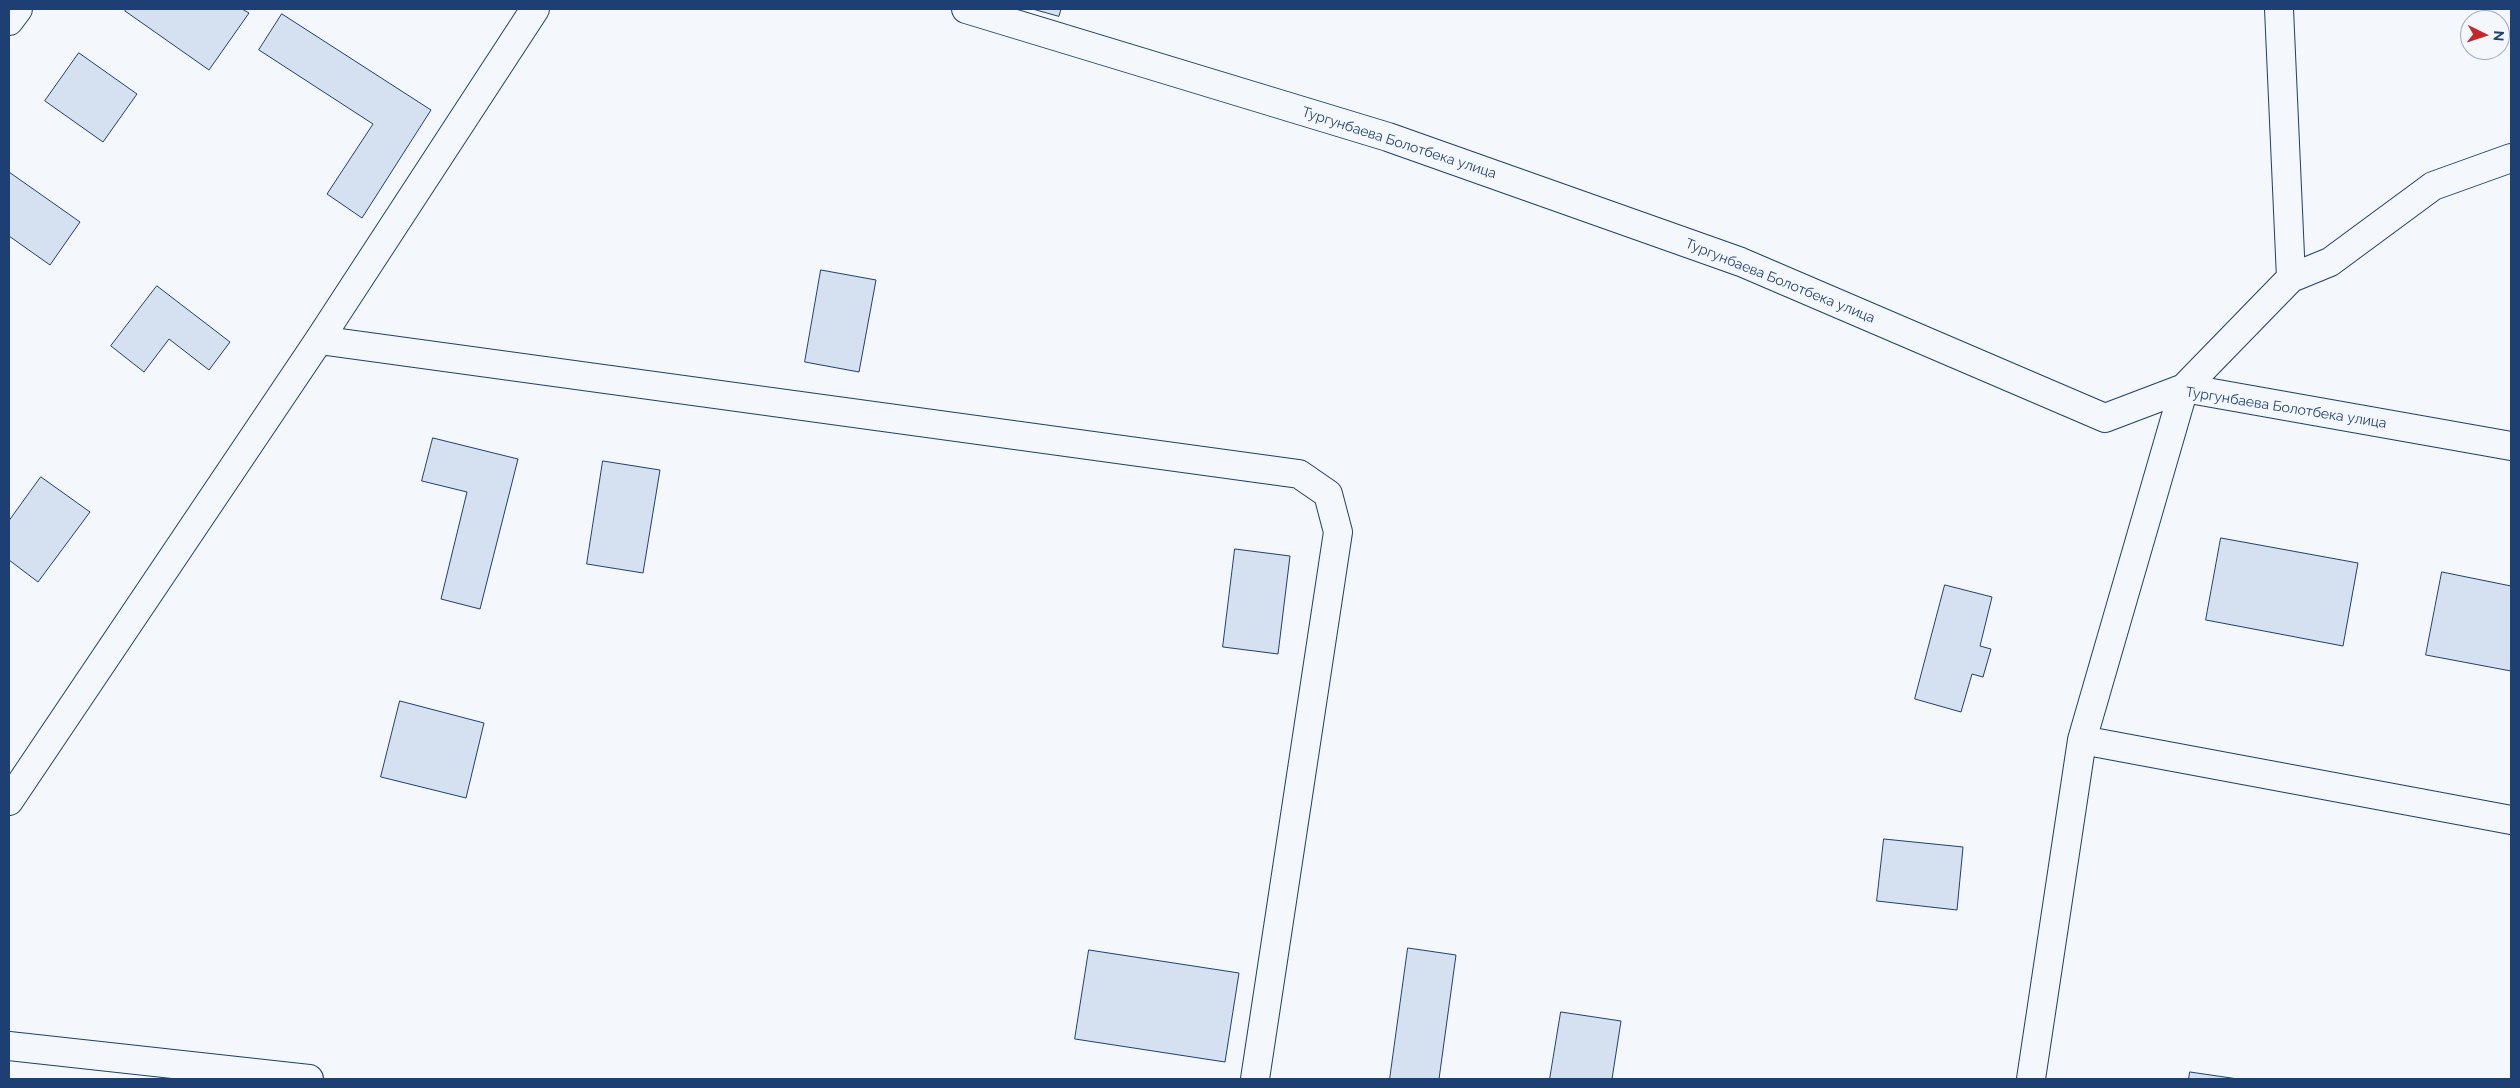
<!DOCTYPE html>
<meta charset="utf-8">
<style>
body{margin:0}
#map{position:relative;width:2520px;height:1088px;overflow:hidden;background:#f4f7fb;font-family:Raleway,sans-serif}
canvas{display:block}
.frame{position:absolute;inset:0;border:10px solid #1d3f73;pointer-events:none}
.north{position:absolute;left:2460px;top:10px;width:50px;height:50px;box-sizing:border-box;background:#f4f7fb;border:1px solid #9eadc5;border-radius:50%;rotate:94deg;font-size:14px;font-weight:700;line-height:20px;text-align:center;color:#1d3f73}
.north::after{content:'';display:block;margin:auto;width:18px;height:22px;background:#c62828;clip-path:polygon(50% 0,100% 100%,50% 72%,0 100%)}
</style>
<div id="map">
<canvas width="2520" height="1088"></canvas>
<div class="frame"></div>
<div class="north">N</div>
</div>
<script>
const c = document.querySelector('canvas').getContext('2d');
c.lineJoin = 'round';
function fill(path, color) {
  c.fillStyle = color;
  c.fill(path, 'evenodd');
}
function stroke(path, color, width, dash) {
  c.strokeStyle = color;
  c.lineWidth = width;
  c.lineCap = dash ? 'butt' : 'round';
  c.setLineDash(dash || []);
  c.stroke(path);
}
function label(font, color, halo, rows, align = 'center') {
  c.font = font + ' Raleway,sans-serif';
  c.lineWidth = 4;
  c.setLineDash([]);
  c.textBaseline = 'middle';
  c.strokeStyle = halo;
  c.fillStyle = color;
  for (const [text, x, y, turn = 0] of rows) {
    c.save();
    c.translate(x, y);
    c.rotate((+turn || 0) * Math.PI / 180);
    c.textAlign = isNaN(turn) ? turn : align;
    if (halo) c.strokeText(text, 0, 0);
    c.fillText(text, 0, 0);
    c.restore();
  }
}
const building = new Path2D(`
 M127,9H242L249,13L209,70L125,11Z
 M1033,9H1061L1059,16Z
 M282,14L431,110L362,218L327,194L373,124L259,50Z
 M79,53L137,94L103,142L45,101Z
 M9,172L80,222L50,265L9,236Z
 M821,270L876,280L859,372L805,362Z
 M157,286L230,342L209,370L169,339L144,372L111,346Z
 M433,438L518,459L480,609L441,599L467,492L422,481Z
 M603,461L660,470L643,573L587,564Z
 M41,477L90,512L38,582L9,560V521Z
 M2221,538L2358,563L2343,646L2206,620Z
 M1235,549L1290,556L1278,654L1223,647Z
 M2442,572L2511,586V671L2426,655Z
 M1945,585L1992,597L1980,646L1991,649L1983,677L1972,674L1961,712L1915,699Z
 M400,701L484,723L466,798L381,777Z
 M1884,839L1963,847L1957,910L1877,901Z
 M1408,948L1456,955L1439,1079H1390Z
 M1089,950L1239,973L1225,1062L1075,1039Z
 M1561,1012L1621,1021L1612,1079H1550Z
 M2190,1072L2238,1079H2189Z`);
fill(building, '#d5e0f0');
stroke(building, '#1d3f73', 1);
const street = new Path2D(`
 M966,9L1388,137L1741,262L2105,418L2184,388L2511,446
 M9,21L18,9
 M2291,278L2330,262L2433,186L2511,158
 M319,340L1299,474L1328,494L1338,532L1255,1079
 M2082,740L2511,820
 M9,801L319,340L535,9
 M2031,1079L2082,740L2184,388L2291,278L2279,9`);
const secondary = new Path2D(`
 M9,1046L309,1079`);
stroke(street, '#1d3f73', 30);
stroke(secondary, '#1d3f73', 30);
stroke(street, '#f4f7fb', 28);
stroke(secondary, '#f4f7fb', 28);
label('14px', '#1d3f73', '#f4f7fb', [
 ["Тургунбаева Болотбека улица",1399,143,18],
 ["Тургунбаева Болотбека улица",1780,281,22],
 ["Тургунбаева Болотбека улица",2286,408,9]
]);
</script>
